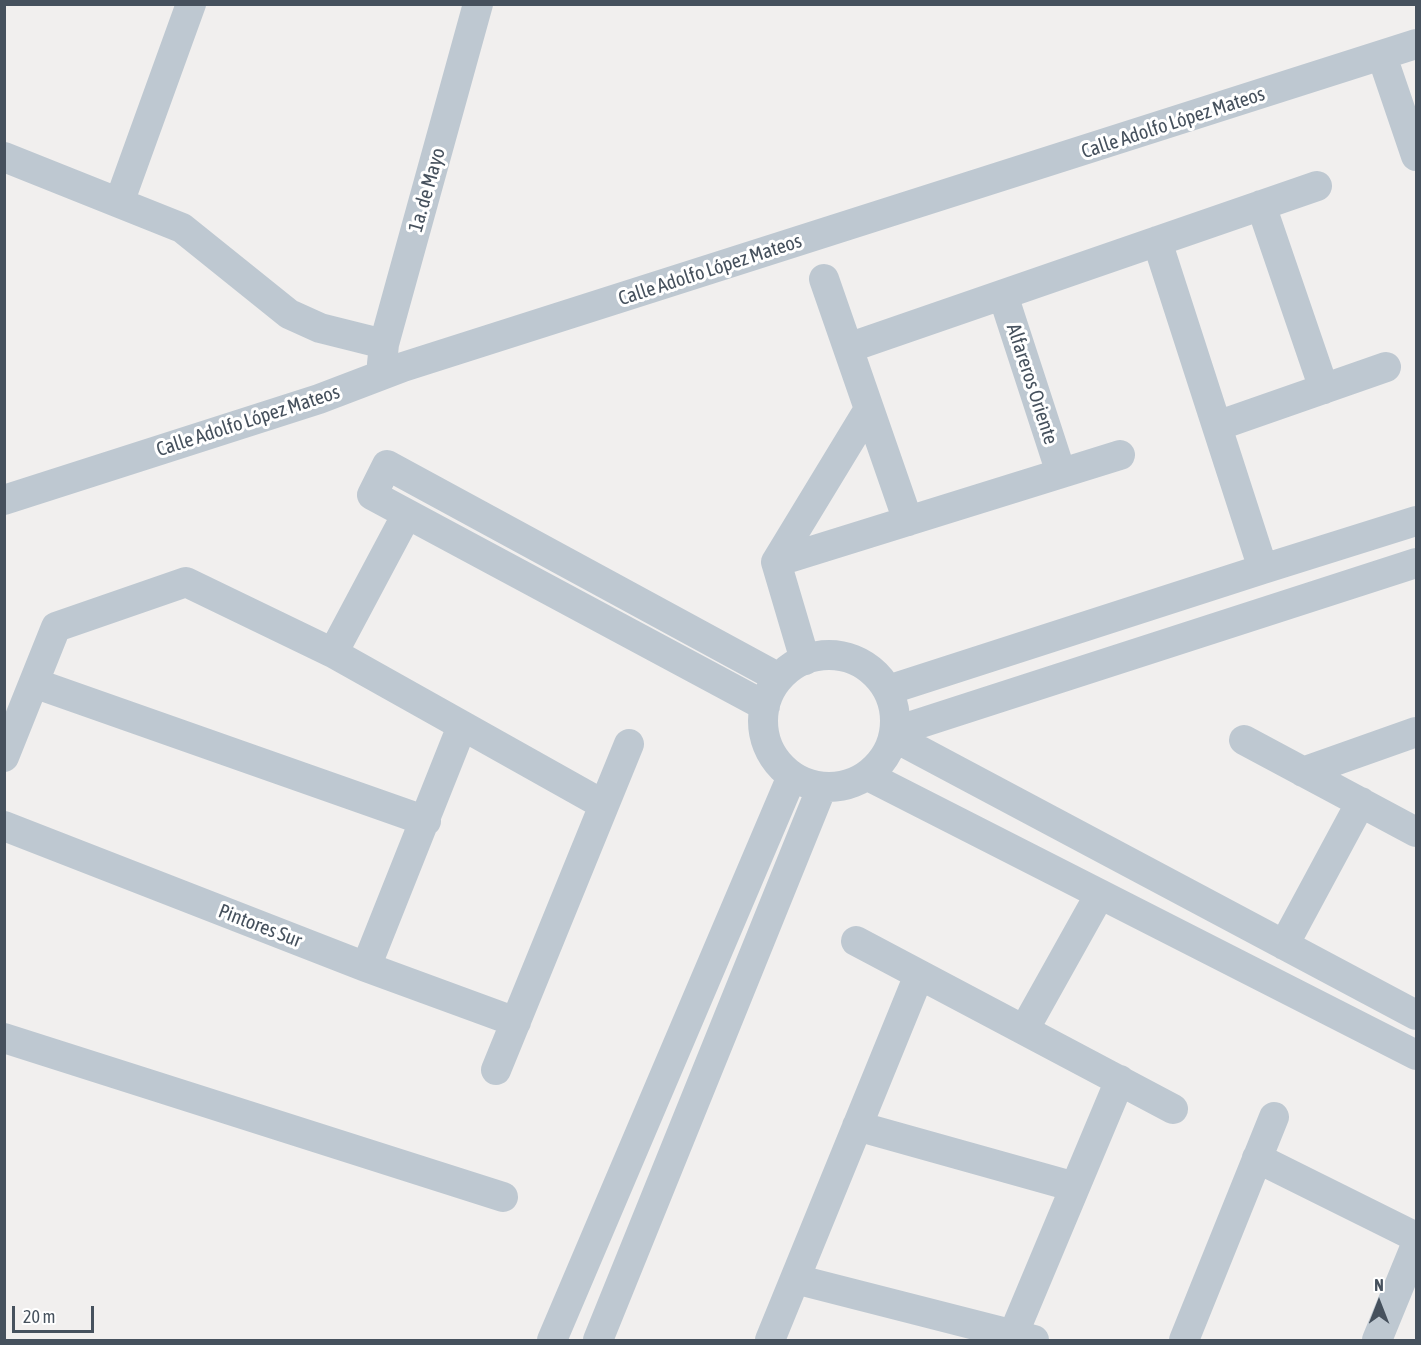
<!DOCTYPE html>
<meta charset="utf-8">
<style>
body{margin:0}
#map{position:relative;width:1421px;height:1345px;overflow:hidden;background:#f1efee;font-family:"Asap Condensed",sans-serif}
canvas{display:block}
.frame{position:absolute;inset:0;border:6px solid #46515d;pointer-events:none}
.north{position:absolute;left:1349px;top:1273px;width:60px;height:60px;-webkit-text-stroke:4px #fff;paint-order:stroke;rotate:0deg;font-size:16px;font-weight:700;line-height:24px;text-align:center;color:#46515d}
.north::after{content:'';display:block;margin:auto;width:21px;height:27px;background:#46515d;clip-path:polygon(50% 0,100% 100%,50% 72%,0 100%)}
.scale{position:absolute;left:12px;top:1306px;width:82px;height:27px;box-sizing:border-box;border:3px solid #46515d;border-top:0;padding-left:8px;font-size:18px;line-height:21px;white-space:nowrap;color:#46515d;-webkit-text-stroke:4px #fff;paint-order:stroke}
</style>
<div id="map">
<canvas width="1421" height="1345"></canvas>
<div class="frame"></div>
<div class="north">N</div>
<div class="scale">20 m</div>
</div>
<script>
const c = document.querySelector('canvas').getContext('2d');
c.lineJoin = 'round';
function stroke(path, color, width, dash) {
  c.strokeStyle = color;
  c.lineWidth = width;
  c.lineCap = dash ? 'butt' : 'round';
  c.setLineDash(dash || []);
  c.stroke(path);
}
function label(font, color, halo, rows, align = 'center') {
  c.font = font + ' "Asap Condensed",sans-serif';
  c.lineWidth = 6;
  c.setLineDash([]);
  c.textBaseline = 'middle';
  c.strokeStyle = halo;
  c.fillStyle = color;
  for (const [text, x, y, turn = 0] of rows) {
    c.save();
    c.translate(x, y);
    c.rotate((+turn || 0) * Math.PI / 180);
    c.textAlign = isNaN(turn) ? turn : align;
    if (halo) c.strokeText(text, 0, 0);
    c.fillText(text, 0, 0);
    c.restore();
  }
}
stroke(new Path2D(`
 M1382,56L1416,156
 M4,157L182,228L289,314L320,328L384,344
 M119,203L191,4
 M1261,205L1324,389
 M1157,241L1263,569
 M824,279L908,521
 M1003,295L1061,473
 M848,348L1317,186
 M382,364L384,344L478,4
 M1217,426L1386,367
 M4,500L319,399L403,367L1416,44
 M776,562L1120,455
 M333,653L407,514
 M763 721a66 66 0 1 1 132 0a66 66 0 1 1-132 0Z
 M805,660L776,562L869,409
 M34,683L426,821
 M888,690L1263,569L1416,521
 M765,706L372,495L387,465L779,678
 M896,731L1416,563
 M894,737L1416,1015
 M1244,740L1416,832
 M4,757L56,627L186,582L333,653L604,805
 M1303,772L1416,732
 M868,776L1416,1055
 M4,826L366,967L516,1022
 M856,941L1173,1109
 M1284,945L1361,802
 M366,967L462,726
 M1024,1030L1100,894
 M4,1038L503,1197
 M496,1070L629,744
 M857,1126L1075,1187
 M1257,1158L1416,1237
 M795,1279L1034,1340
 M1013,1335L1120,1080
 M552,1340L792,776
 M598,1340L822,787
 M770,1340L919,975
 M1184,1340L1274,1117
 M1377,1340L1416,1245`), '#bec8d1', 30);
label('20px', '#46515d', '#fff', [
 ["Calle Adolfo López Mateos",1173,123,-18],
 ["1a. de Mayo",427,190,-74],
 ["Calle Adolfo López Mateos",710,270,-18],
 ["Alfareros Oriente",1032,384,72],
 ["Calle Adolfo López Mateos",248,421,-18],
 ["Pintores Sur",260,926,21]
]);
</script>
